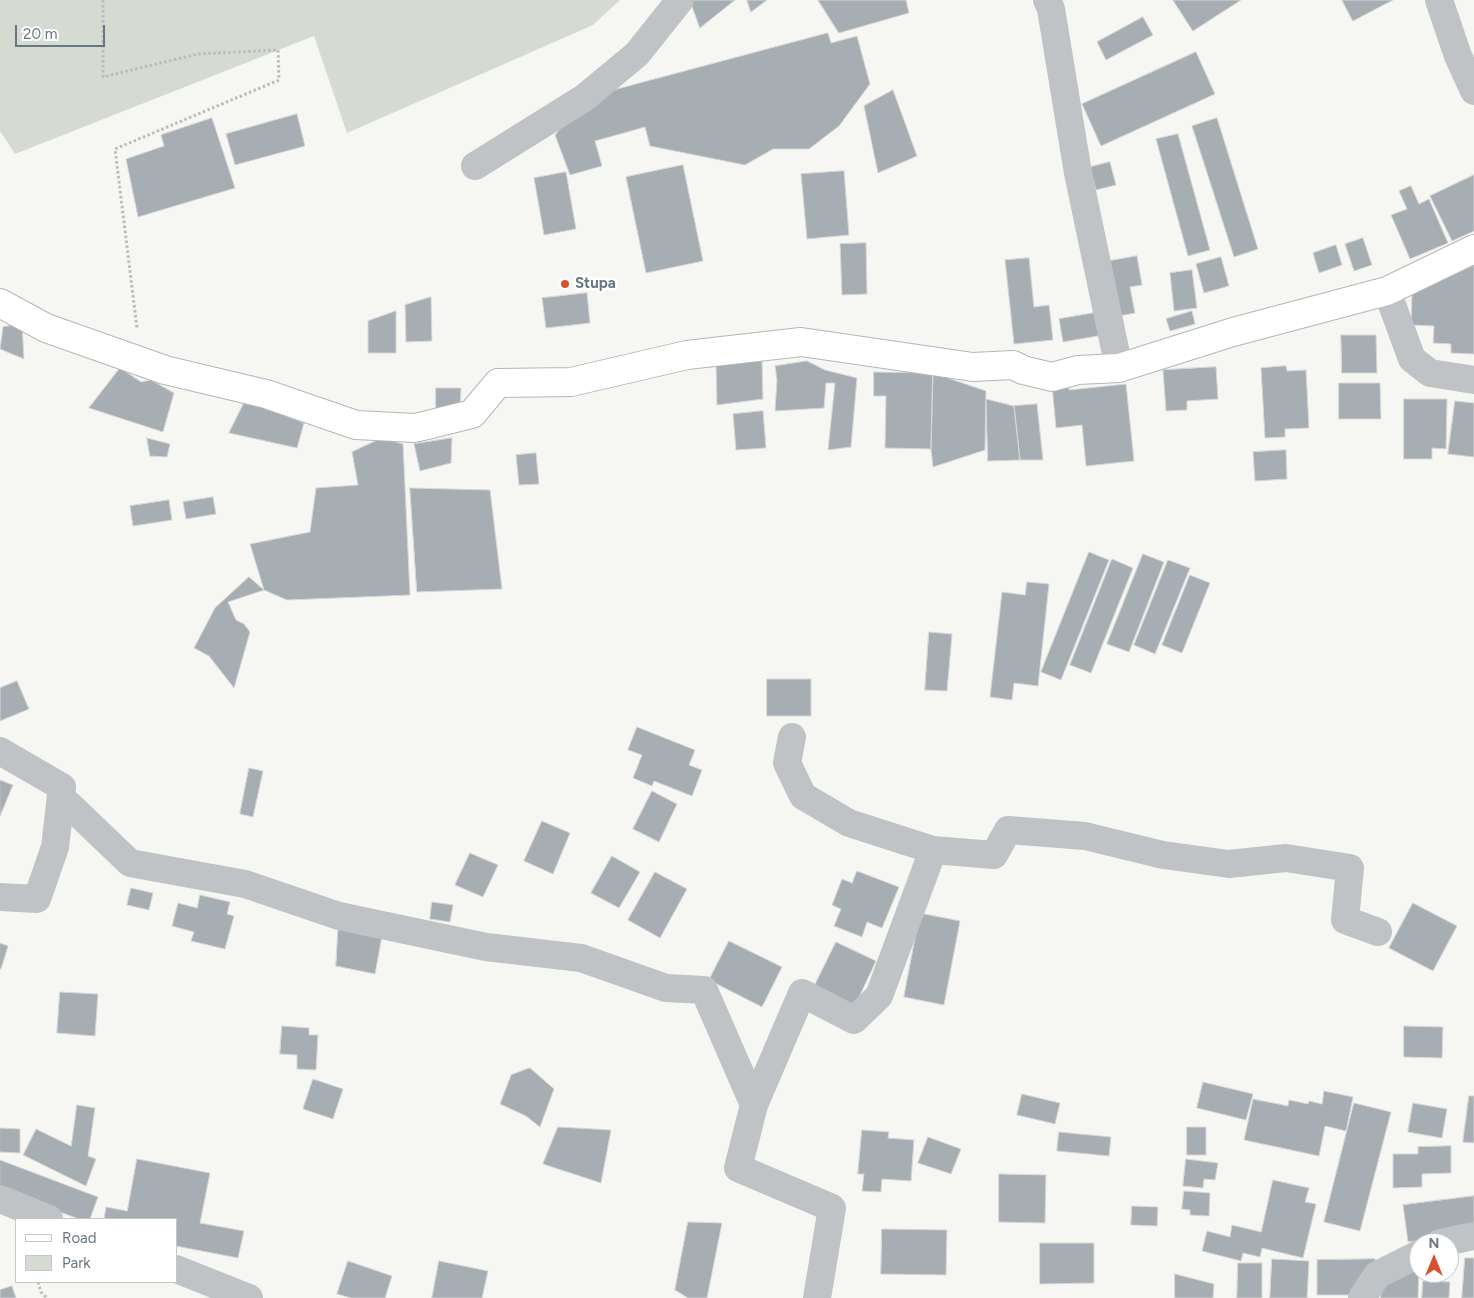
<!DOCTYPE html>
<style>
body{margin:0}
#map{position:relative;width:1474px;height:1298px;overflow:hidden;background:#f6f6f3;font-family:Figtree,sans-serif}
canvas{display:block}
.legend{position:absolute;left:15px;top:1218px;width:162px;height:65px;box-sizing:border-box;background:#fff;border:1px solid #c2c9cd;margin:0;padding:6px 9px;list-style:none;font-size:15px;color:#677782}
.legend li{display:flex;align-items:center;gap:10px;height:25px}
.legend b{width:25px;border:1px solid #c2c9cd}
.north{position:absolute;left:1409px;top:1233px;width:50px;height:50px;box-sizing:border-box;background:#fff;border:1px solid #c2c9cd;border-radius:50%;rotate:0deg;font-size:14px;font-weight:700;line-height:20px;text-align:center;color:#677782}
.north::after{content:'';display:block;margin:auto;width:18px;height:22px;background:#d95030;clip-path:polygon(50% 0,100% 100%,50% 72%,0 100%)}
.scale{position:absolute;left:15px;top:25px;width:90px;height:22px;box-sizing:border-box;border:2px solid #677782;border-top:0;padding-left:6px;font-size:15px;line-height:18px;white-space:nowrap;color:#677782;-webkit-text-stroke:4px #fff;paint-order:stroke}
</style>
<div id="map">
<canvas width="1474" height="1298"></canvas>
<ul class="legend">
<li><b style="height:6px;background:#fff"></b>Road</li>
<li><b style="height:14px;background:#d6dbd2"></b>Park</li>
</ul>
<div class="north">N</div>
<div class="scale">20 m</div>
</div>
<script>
const c = document.querySelector('canvas').getContext('2d');
c.lineJoin = 'round';
function fill(path, color) {
  c.fillStyle = color;
  c.fill(path, 'evenodd');
}
function stroke(path, color, width, dash) {
  c.strokeStyle = color;
  c.lineWidth = width;
  c.lineCap = dash ? 'butt' : 'round';
  c.setLineDash(dash || []);
  c.stroke(path);
}
function label(font, color, halo, rows, align = 'center') {
  c.font = font + ' Figtree,sans-serif';
  c.lineWidth = 5;
  c.setLineDash([]);
  c.textBaseline = 'middle';
  c.strokeStyle = halo;
  c.fillStyle = color;
  for (const [text, x, y, turn = 0] of rows) {
    c.save();
    c.translate(x, y);
    c.rotate((+turn || 0) * Math.PI / 180);
    c.textAlign = isNaN(turn) ? turn : align;
    if (halo) c.strokeText(text, 0, 0);
    c.fillText(text, 0, 0);
    c.restore();
  }
}
fill(new Path2D(`
 M0,0H620L593,25L347,133L314,36L15,154L0,131Z`), '#d6dbd2');
const building = new Path2D(`
 M690,0H735L700,28Z
 M747,0H767L751,12Z
 M818,0H906L909,13L839,33Z
 M1173,0H1241L1193,31Z
 M1342,0H1393L1353,21Z
 M1143,17L1153,35L1106,60L1097,42Z
 M828,33L831,43L857,36L870,84L839,126L809,149H773L745,165L650,146L645,127L595,141L602,166L570,175L555,135L584,98Z
 M1196,52L1215,94L1101,146L1082,104Z
 M893,90L917,156L878,173L864,106Z
 M297,114L305,146L235,165L226,134Z
 M212,118L235,188L138,217L126,159L164,146L161,135Z
 M1217,118L1258,249L1234,257L1192,126Z
 M1178,134L1210,250L1188,256L1156,139Z
 M1110,162L1116,185L1096,190L1090,167Z
 M683,165L703,261L646,273L626,177Z
 M844,171L849,235L807,239L801,174Z
 M566,172L576,229L544,235L534,178Z
 M1474,175V231L1452,241L1430,196Z
 M1411,186L1419,204L1429,199L1448,243L1410,259L1391,215L1407,209L1399,191Z
 M1363,238L1372,265L1354,271L1345,244Z
 M866,243L867,294L842,295L840,244Z
 M1336,245L1342,265L1319,273L1313,253Z
 M1137,256L1142,285L1130,287L1135,313L1119,316L1109,261Z
 M1221,257L1229,286L1204,293L1196,264Z
 M1029,258L1034,307L1049,305L1053,340L1014,344L1005,260Z
 M1474,264V354L1451,353V344L1433,343L1434,326L1411,325L1412,294Z
 M1192,270L1197,308L1174,311L1170,273Z
 M587,293L590,323L546,328L542,298Z
 M431,297L432,341L406,342L405,305Z
 M396,311V353H368V321Z
 M1192,311L1195,324L1170,331L1166,319Z
 M1099,312L1103,335L1063,342L1059,319Z
 M22,324L24,359L0,349L3,327Z
 M1341,335H1376L1377,373H1342Z
 M762,361L763,399L717,405L716,364Z
 M807,361L825,370L857,378L851,447L828,450L835,383H826L824,408L775,411L777,380L775,366Z
 M1286,366L1287,371L1306,370L1309,428L1285,429V437L1265,438L1261,368Z
 M1216,367L1218,399L1187,401V410L1166,411L1163,370Z
 M120,368L141,382L151,380L174,393L163,432L89,408Z
 M874,372L933,373L931,449L885,448L886,396H874Z
 M933,373L986,391L985,450L933,467L931,449Z
 M1068,383L1069,390L1126,384L1134,461L1086,466L1082,425L1056,428L1052,385Z
 M1339,383H1380L1381,419H1339Z
 M436,388H461L460,409H436Z
 M986,399L1014,406L1020,460L988,461Z
 M1404,399H1447L1446,449L1432,448V459H1404Z
 M245,401L304,423L297,448L229,433Z
 M1455,401L1474,403V457L1448,454Z
 M1037,404L1043,460H1020L1014,406Z
 M763,411L766,448L736,450L733,414Z
 M147,438L170,444L167,457L150,456Z
 M382,438L403,444L410,595L287,600L264,590L250,544L310,532L316,488L358,485L352,452Z
 M452,438L451,463L420,471L414,444Z
 M1286,450L1287,479L1255,481L1253,452Z
 M536,453L539,484L519,485L516,455Z
 M410,488L490,490L502,589L417,592Z
 M213,497L216,514L186,519L183,502Z
 M169,500L172,520L133,526L130,506Z
 M1089,552L1109,560L1061,680L1041,672Z
 M1143,554L1164,562L1129,652L1107,644Z
 M1112,559L1133,568L1091,673L1070,665Z
 M1168,560L1190,568L1155,654L1134,645Z
 M1190,575L1210,583L1182,653L1162,645Z
 M249,577L264,590L228,602L236,620L244,624L250,632L234,688L209,656L194,648L215,608Z
 M1027,582L1049,584L1038,686L1014,683L1012,700L990,697L1002,592L1025,595Z
 M929,632L952,634L947,691L925,690Z
 M767,679H811V716H767Z
 M17,681L29,709L0,721V688Z
 M637,727L695,750L689,765L702,770L692,796L654,781L652,786L633,778L642,755L628,750Z
 M249,768L263,771L253,817L240,814Z
 M0,780L13,785L0,816Z
 M652,791L677,804L659,842L633,829Z
 M542,821L570,833L553,874L524,861Z
 M470,853L498,865L483,897L455,885Z
 M612,856L640,872L619,908L591,893Z
 M857,871L899,887L882,928L867,922L862,937L834,926L841,909L832,905L842,879L852,883Z
 M655,872L687,889L660,938L628,920Z
 M131,888L153,893L149,910L127,905Z
 M200,895L230,902L227,914L234,916L225,949L191,941L194,932L172,926L178,903L197,908Z
 M432,902L453,905L450,922L430,919Z
 M1413,903L1457,926L1433,971L1389,948Z
 M920,913L960,921L944,1005L904,997Z
 M339,916L382,936L375,974L336,966Z
 M729,941L782,967L762,1007L709,980Z
 M836,942L876,961L853,1010L812,991Z
 M0,943L8,946L1,969H0Z
 M60,992L98,994L95,1036L57,1033Z
 M282,1026L309,1028V1035H318L316,1070L297,1069V1055L280,1054Z
 M1404,1026L1443,1027L1442,1058L1404,1057Z
 M530,1068L554,1089L540,1127L526,1116L500,1104L511,1075Z
 M313,1079L343,1089L333,1119L303,1109Z
 M1203,1082L1253,1094L1246,1120L1197,1108Z
 M1324,1091L1353,1097L1346,1131L1325,1126L1319,1156L1244,1140L1253,1099L1288,1106L1289,1100L1308,1104L1309,1101L1322,1104Z
 M1022,1094L1060,1103L1055,1124L1017,1115Z
 M1469,1096H1474V1143L1463,1142Z
 M1354,1103L1391,1112L1360,1231L1324,1222Z
 M1413,1103L1447,1109L1442,1138L1408,1132Z
 M77,1105L95,1108L88,1156L96,1159L86,1186L23,1155L36,1129L71,1146Z
 M558,1127L611,1130L601,1183L543,1164Z
 M1187,1127H1206V1155H1187Z
 M0,1128L20,1129V1153L0,1152Z
 M862,1130L889,1132L888,1138L914,1140L911,1181L882,1179L881,1192L862,1191L864,1174H858Z
 M1059,1132L1111,1137L1109,1156L1057,1151Z
 M928,1137L961,1149L951,1174L918,1163Z
 M1451,1146V1173L1422,1174V1187L1393,1188V1154H1418V1147Z
 M137,1159L210,1173L200,1223L244,1231L238,1258L176,1246V1219H104L106,1207L127,1211Z
 M1186,1159L1218,1163L1215,1180L1204,1179L1203,1188L1183,1186Z
 M0,1160L98,1197L90,1219H79L0,1190Z
 M999,1174L1046,1175L1045,1223L999,1222Z
 M1273,1180L1309,1188L1305,1202L1316,1204L1303,1258L1262,1248L1260,1257L1243,1253L1241,1261L1202,1251L1207,1231L1230,1237L1232,1225L1261,1232Z
 M1184,1191L1210,1193L1209,1216L1190,1215V1210L1182,1209Z
 M1474,1196V1233L1408,1242L1403,1205Z
 M1132,1206L1158,1207L1157,1226L1131,1225Z
 M688,1222L722,1223L707,1298H688L675,1290Z
 M882,1229L947,1230L946,1275L881,1274Z
 M1040,1243H1094V1283L1040,1284Z
 M1465,1258H1474V1298H1462Z
 M1272,1259L1309,1261L1307,1298H1270Z
 M1375,1259V1295H1317V1260Z
 M348,1261L392,1276L385,1298H351L337,1294Z
 M439,1261L488,1271L482,1298H432Z
 M1238,1263H1262V1298H1237Z
 M1382,1267L1419,1268L1418,1298H1381Z
 M1175,1274L1214,1284L1213,1298H1175Z
 M1423,1281L1450,1282L1449,1298H1422Z
 M12,1286L16,1298H0V1290Z`);
fill(building, '#a7aeb3');
stroke(building, '#d7d7d5', 1);
const secondary = new Path2D(`
 M0,303L46,328L165,370L266,394L356,425L415,428L472,414L498,383L571,382L687,355L801,342L973,367L1013,365L1023,370L1052,377L1078,370L1119,368L1233,332L1387,291L1474,249`);
stroke(secondary, '#b2b7bb', 30);
stroke(new Path2D(`
 M103,0V77L198,54L278,50L279,80L115,149L137,328
 M38,1282L41,1292L47,1298`), '#b9bcbe', 3, [2.5, 2.5]);
stroke(new Path2D(`
 M1047,0L1051,9L1078,173L1119,368
 M1439,0L1458,56L1474,91
 M475,166L584,98L637,54L680,0
 M1387,291L1412,359L1430,373L1474,380
 M0,751L62,787L55,847L37,899L0,897
 M61,797L130,863L245,884L339,916L486,947L581,958L666,988L704,990L754,1105L738,1168L832,1208L817,1298
 M933,850L994,855L1008,830L1085,836L1163,855L1229,864L1286,858L1350,868L1345,920L1378,932
 M754,1105L802,993L854,1020L879,996L933,850L849,823L803,796L787,763L792,737
 M0,1199L49,1219
 M1440,1243L1474,1236
 M176,1269L249,1298
 M1362,1298L1377,1275L1419,1254`), '#bfc3c6', 28);
stroke(secondary, '#fff', 28);
for (const [x, y, r, color] of [
 [565,284,5,"#d95030"]
]) {
  const dot = new Path2D();
  dot.arc(x, y, r, 0, 2 * Math.PI);
  c.fillStyle = color;
  c.fill(dot);
  stroke(dot, '#fff', 2);
}
label('bold 15px', '#677782', '#fff', [
 ["Stupa",575,284]
], 'left');
</script>
